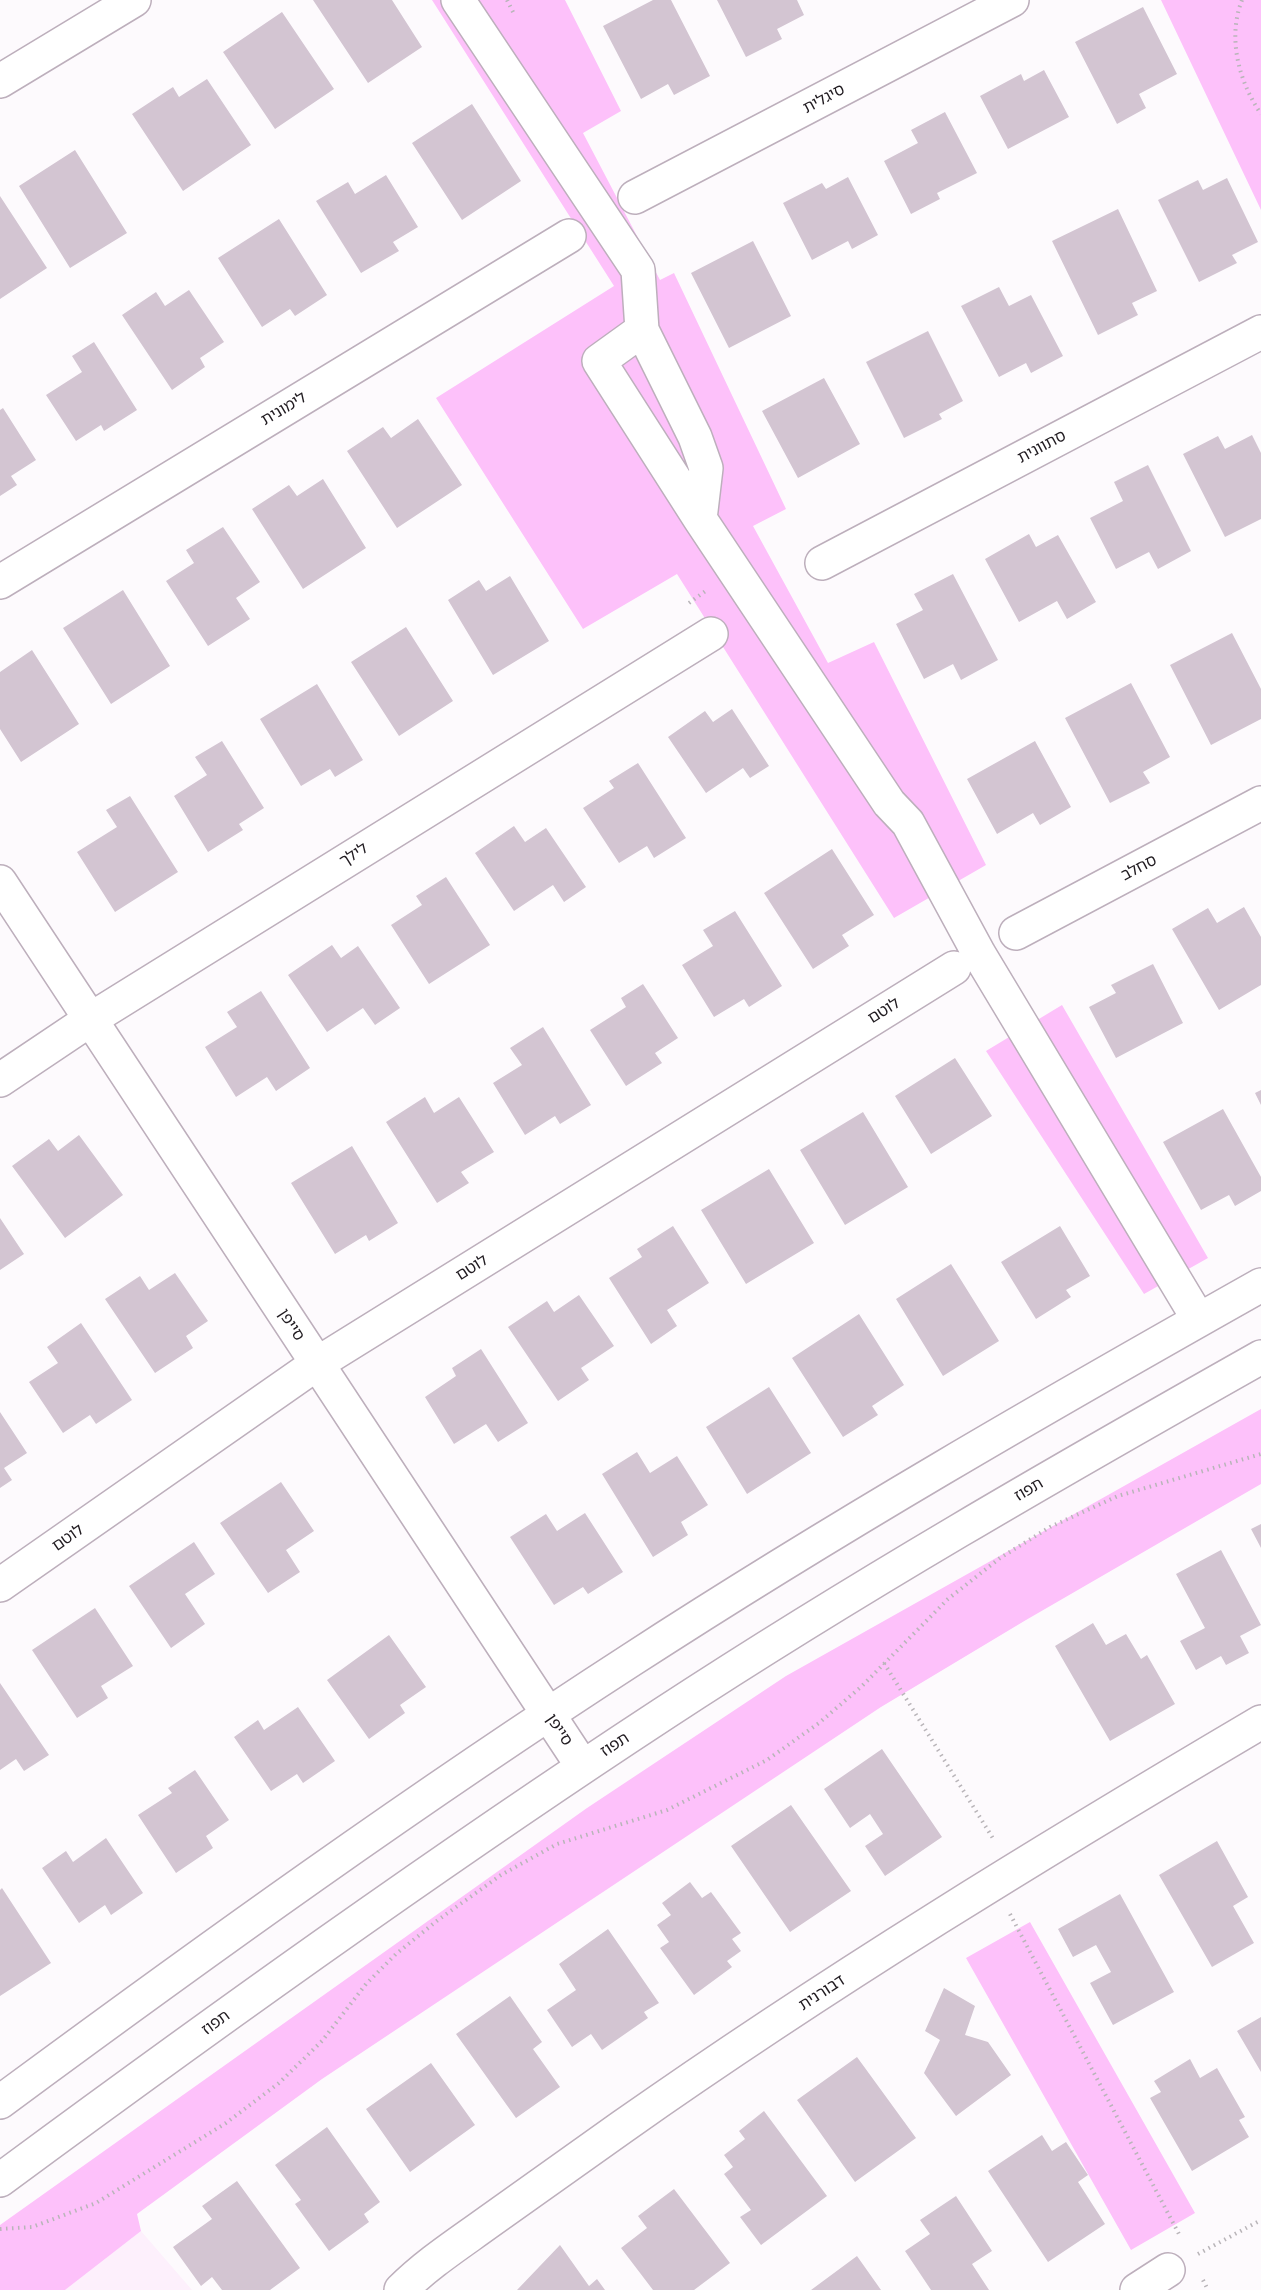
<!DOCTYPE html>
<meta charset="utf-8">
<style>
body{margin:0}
canvas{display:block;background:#fdfafd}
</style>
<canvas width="1261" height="2290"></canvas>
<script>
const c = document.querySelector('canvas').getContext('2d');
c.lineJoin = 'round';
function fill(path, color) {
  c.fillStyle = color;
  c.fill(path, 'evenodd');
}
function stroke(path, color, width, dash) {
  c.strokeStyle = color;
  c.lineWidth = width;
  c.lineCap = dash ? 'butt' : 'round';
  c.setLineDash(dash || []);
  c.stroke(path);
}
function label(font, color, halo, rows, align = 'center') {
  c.font = font + ' "Fira Sans Condensed","Noto Sans Hebrew",sans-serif';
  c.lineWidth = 4.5;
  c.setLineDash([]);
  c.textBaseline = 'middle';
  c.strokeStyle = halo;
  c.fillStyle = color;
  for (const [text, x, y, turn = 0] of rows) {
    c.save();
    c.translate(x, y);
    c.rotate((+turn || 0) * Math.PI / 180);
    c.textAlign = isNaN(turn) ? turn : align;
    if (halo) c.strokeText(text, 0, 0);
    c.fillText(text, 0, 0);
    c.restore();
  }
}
fill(new Path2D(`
 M141,2231L192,2290H65Z`), '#fdf0fc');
fill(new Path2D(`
 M432,0H565L621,111L583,133L660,280L674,273L786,509L753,526L828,663L874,642L986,865L894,918L677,574L583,629L436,398L614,286Z
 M1161,0H1261V210Z
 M1062,1005L1208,1258L1144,1294L986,1051Z
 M1261,1409V1484L1026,1620L881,1707L322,2079L137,2214L141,2231L65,2290H0V2225L587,1808L786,1676Z
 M1030,1922L1195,2213L1131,2250L966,1958Z`), '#fdc1fa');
fill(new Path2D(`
 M313,0H392L422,47L368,83Z
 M653,0H671L710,76L674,95L668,84L641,99L603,26Z
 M717,0H797L804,15L777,29L782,39L746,57Z
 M1143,7L1177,74L1139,94L1146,108L1117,124L1075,42Z
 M282,12L334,89L275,129L223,52Z
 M1044,70L1069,117L1008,149L980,96L1021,74L1024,81Z
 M207,79L251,145L183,191L132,114L173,87L179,97Z
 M472,104L521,181L462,220L412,143Z
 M945,112L977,173L937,193L940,199L911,214L884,161L918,143L911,130Z
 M75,150L127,233L70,268L19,186Z
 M386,175L418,227L393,242L399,251L361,273L316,201L348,182L355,194Z
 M848,177L878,235L852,249L848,241L812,260L783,203L822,183L826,189Z
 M1227,178L1258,242L1232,255L1237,263L1199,282L1158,200L1198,180L1203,190Z
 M0,196L47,268L0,299Z
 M1118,209L1157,291L1132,303L1138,315L1098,335L1052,241Z
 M279,219L327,295L295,316L290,309L262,327L218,258Z
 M753,241L791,316L729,348L691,273Z
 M999,287L1009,306L1031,295L1063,356L1031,373L1026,363L999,377L961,306Z
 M189,290L224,342L200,358L205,367L172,390L122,315L156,292L165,306Z
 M928,331L963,401L939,414L942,419L904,438L866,362Z
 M94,342L137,410L104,431L101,425L76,441L46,395L82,372L72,356Z
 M824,378L860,444L798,478L762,411Z
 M3,408L36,460L11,476L17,485L0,496V410Z
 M418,419L462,485L397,528L347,451L383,427L391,438Z
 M1252,435L1261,453V519L1225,537L1183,454L1218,436L1225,449Z
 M1148,465L1191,551L1158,569L1149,552L1116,569L1090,518L1123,501L1114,482Z
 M323,479L366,548L303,589L252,509L289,485L297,496Z
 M223,527L260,582L236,598L250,619L208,646L166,581L194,563L186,550Z
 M1029,534L1036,547L1058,535L1096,602L1067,619L1057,601L1019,622L985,559Z
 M953,574L998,660L961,680L953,664L924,679L896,624L923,610L914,594Z
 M510,576L549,641L493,675L448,600L479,580L486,591Z
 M123,590L170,666L111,704L63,628Z
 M406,627L453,701L399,736L351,662Z
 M1232,633L1261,689V719L1211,745L1170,665Z
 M32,650L79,724L21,762L0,729V672Z
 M1131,683L1170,757L1143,772L1150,783L1110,803L1065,718Z
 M317,684L363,760L335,777L330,769L301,786L260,719Z
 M732,709L769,766L750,778L743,768L706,793L668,737L705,711L713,722Z
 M222,741L264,808L239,824L243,830L208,852L174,796L207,775L195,757Z
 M1035,741L1071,807L1040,825L1033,813L997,834L967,779Z
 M638,763L686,838L654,858L647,846L619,863L583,808L614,788L609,781Z
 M130,796L178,872L115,912L77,852L117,827L106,810Z
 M514,826L525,842L546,828L586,887L564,902L553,885L514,911L475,853Z
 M832,849L874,915L842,935L849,946L813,969L764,893Z
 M446,877L490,945L429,984L391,925L422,905L416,896Z
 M1244,907L1261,937V985L1219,1010L1172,929L1208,908L1217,923Z
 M735,911L782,986L749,1007L744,999L714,1017L682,965L713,946L703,930Z
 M332,945L341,958L358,946L400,1008L375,1025L363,1008L327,1032L288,975Z
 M1153,964L1183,1023L1116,1058L1089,1007L1116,993L1111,985Z
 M643,984L678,1038L655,1053L662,1063L626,1086L590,1030L626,1007L621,998Z
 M261,991L310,1068L276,1091L267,1077L236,1097L205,1047L237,1027L227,1012Z
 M543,1027L591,1105L560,1124L555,1116L525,1135L493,1083L522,1065L510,1048Z
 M955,1058L992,1116L931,1154L895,1096Z
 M1261,1090V1105L1255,1093Z
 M425,1097L434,1113L459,1097L494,1152L461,1172L469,1183L437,1203L386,1122Z
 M1223,1109L1261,1177V1191L1235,1206L1229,1195L1201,1210L1163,1142Z
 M863,1112L908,1187L845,1225L800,1150Z
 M79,1135L123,1195L65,1238L12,1166L49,1139L58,1151Z
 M352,1146L398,1223L369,1241L366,1235L335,1254L291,1183Z
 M769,1169L814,1243L746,1284L701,1210Z
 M0,1218L24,1254L0,1270Z
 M673,1226L709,1283L667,1310L677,1326L651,1344L609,1278L642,1257L637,1249Z
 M1060,1226L1090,1276L1066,1290L1071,1297L1036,1319L1001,1262Z
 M951,1264L999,1341L943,1376L896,1299Z
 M175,1273L208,1321L186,1336L193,1348L155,1373L105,1299L140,1276L149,1290Z
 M579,1295L614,1346L581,1368L589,1380L558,1401L508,1327L547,1301L554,1312Z
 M859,1314L904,1385L872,1406L878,1415L843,1437L792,1358Z
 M81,1323L132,1400L96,1424L90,1415L63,1433L29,1382L58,1363L47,1347Z
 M481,1349L528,1423L498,1442L486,1424L454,1444L425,1397L456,1376L452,1368Z
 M769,1387L811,1453L747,1494L706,1427Z
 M0,1412L27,1453L4,1468L12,1480L0,1488Z
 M637,1452L650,1473L677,1456L708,1505L681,1522L688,1535L653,1557L602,1474Z
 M281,1482L314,1531L286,1550L300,1572L268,1593L220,1523Z
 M585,1513L623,1572L588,1594L583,1587L554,1605L510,1537L546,1514L557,1531Z
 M1261,1524V1548L1251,1529Z
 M194,1542L215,1574L185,1594L205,1624L171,1648L129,1586Z
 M1221,1550L1261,1625L1240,1636L1249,1653L1226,1665L1221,1656L1196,1670L1180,1641L1205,1628L1176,1574Z
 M95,1608L133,1666L101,1686L108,1698L77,1718L32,1650Z
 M1093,1623L1106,1645L1126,1634L1141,1659L1147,1655L1175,1704L1110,1741L1055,1646Z
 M389,1635L426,1687L400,1705L405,1713L369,1739L327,1680Z
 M0,1683L49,1755L24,1771L16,1759L0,1770Z
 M298,1707L335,1761L303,1783L297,1774L271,1791L234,1737L258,1720L264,1730Z
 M882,1749L942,1837L885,1876L865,1846L883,1834L870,1814L850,1828L824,1789Z
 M195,1770L229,1820L206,1836L213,1848L176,1873L138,1815L172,1793L168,1788Z
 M791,1805L851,1891L790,1932L731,1846Z
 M106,1838L143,1893L111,1915L105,1905L79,1923L42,1868L66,1851L73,1862Z
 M1217,1841L1248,1897L1233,1906L1254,1943L1212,1967L1159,1875Z
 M690,1882L702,1898L711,1892L741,1933L732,1939L741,1951L727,1961L732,1967L694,1995L660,1948L669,1942L657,1925L671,1915L662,1903Z
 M2,1888L51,1963L0,1996V1890Z
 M1120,1894L1174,1992L1113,2025L1090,1983L1111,1972L1096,1945L1073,1957L1058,1929Z
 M608,1929L659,2003L644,2012L648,2018L602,2050L591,2034L572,2047L547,2010L576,1990L559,1964Z
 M944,1988L975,2006L965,2035L988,2042L1011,2075L956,2116L924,2073L940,2040L925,2031Z
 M510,1996L542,2042L533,2049L560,2087L516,2118L456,2034Z
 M1261,2017V2072L1237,2031Z
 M857,2057L916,2138L855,2182L797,2100Z
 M1190,2059L1200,2078L1217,2068L1245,2117L1239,2120L1249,2137L1192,2171L1150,2098L1161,2092L1154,2081Z
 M431,2063L475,2125L410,2172L366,2109Z
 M764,2111L827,2196L761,2245L740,2217L751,2210L724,2174L733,2167L724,2155L745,2139L739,2131Z
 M327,2127L380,2202L364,2214L369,2222L329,2251L295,2204L301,2200L275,2165Z
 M1042,2135L1052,2151L1066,2142L1088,2175L1078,2182L1105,2224L1048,2262L988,2171Z
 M237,2181L300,2268L270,2290H222L212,2277L201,2286L173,2247L212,2219L202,2206Z
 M674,2189L730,2263L694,2290H653L621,2248L647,2228L638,2216Z
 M956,2196L992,2251L972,2264L989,2290H931L905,2251L930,2234L920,2220Z
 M560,2245L589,2286L597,2279L605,2290H517Z
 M857,2256L881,2290H811Z`), '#d3c5d2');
const minor = new Path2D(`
 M458,0L638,270L642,330L695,437L706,468L700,519L889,803L908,823L979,954L1199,1320
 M0,81L134,0
 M635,197L1012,0
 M642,330L599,361L700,519
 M822,563L1261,332
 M0,582L569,236
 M0,882L583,1767
 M1016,933L1261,803
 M0,1080L91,1019L711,634
 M0,1585L315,1365L954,968
 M0,2102C206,1950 416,1799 631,1660C836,1527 1048,1405 1261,1285
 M0,2180C217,2020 437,1862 663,1714C857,1587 1059,1471 1261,1357
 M401,2290C427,2264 458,2244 487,2223C532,2191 577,2159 622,2127C828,1982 1044,1850 1261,1722
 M1137,2290L1168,2270`);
stroke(minor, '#bdafbc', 36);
stroke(new Path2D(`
 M507,0L514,14
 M1242,0C1227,38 1239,82 1261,114
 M689,603L707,590
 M884,1663L994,1840
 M1010,1914L1180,2236
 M0,2229L32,2227L96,2203L226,2123L279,2083L322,2041L366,1984L396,1954L438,1920L501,1875L557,1844L667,1810L767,1760L819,1723L862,1686L948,1599L1000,1558L1050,1527L1118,1496L1261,1454
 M1198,2254L1261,2220
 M1203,2280L1208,2290`), '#b9b5b9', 4, [1.5, 4.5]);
stroke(minor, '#fff', 33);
label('16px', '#201b20', '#fff', [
 ["סיגלית",824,99,-28],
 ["לימונית",284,409,-31],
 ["סתוונית",1042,447,-28],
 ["לילך",354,855,-32],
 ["סחלב",1139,868,-28],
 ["לוטם",884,1011,-32],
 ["לוטם",472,1268,-32],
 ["סייפן",291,1325,57],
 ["תפוז",1029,1490,-30],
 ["לוטם",68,1538,-35],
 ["סייפן",559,1730,56],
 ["תפוז",615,1745,-33],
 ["דבורנית",822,1993,-33],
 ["תפוז",216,2023,-36]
]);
</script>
